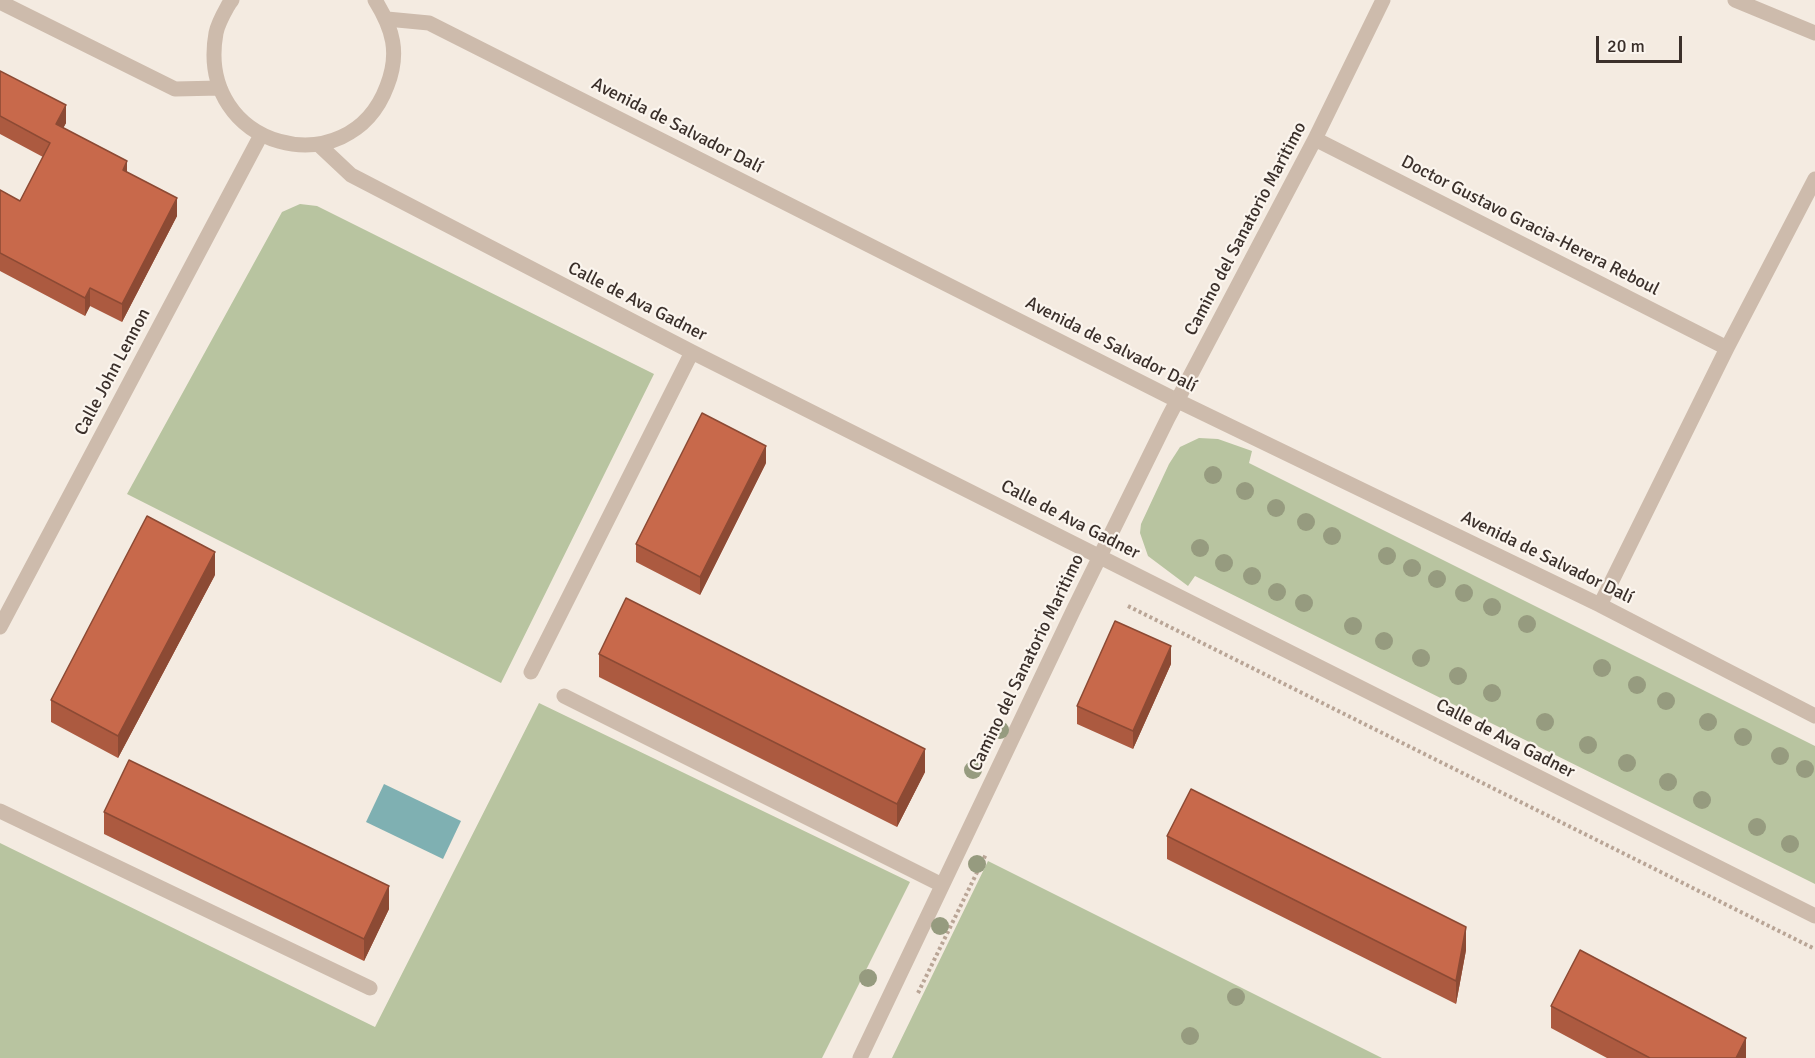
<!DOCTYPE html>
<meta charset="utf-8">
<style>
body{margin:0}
#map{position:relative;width:1815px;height:1058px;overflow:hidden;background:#f4ebe1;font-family:Signika,sans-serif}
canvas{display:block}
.scale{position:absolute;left:1596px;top:36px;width:86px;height:27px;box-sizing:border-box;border:3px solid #3b302b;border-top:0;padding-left:8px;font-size:18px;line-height:21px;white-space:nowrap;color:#3b302b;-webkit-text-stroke:4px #fbf5ee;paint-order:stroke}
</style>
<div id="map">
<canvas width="1815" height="1058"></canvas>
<div class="scale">20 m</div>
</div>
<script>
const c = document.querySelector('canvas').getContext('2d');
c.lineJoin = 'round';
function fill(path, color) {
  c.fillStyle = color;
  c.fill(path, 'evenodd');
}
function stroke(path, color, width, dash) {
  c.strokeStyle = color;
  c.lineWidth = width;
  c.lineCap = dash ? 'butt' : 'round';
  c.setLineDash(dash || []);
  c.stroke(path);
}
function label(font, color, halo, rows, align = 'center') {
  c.font = font + ' Signika,sans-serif';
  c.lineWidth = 4.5;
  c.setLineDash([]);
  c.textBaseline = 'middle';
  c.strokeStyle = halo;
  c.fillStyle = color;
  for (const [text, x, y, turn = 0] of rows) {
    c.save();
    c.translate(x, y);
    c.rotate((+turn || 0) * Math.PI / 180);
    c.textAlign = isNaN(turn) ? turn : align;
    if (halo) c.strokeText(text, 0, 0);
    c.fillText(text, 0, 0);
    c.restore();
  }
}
fill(new Path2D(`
 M300,204L317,206L654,374L501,683L127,494L282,212Z
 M1199,438L1218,439L1252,451L1249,463L1815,746V884L1195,576L1188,586L1148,556L1140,533L1141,524L1169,464L1180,447Z
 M539,703L910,882L822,1058H0V843L375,1027Z
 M988,861L1382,1058H892Z`), '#b8c4a0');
fill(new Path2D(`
 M384,784L461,821L443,859L366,822Z`), '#7fb0b2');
stroke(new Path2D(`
 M1128,606L1815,949
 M918,993L986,854`), '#b9a596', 4, [3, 3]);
stroke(new Path2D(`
 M232,0L229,4C224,13 218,23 216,33C195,149 349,188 387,86C400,53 393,29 375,0
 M1735,0L1815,33
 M0,2L175,89L220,88
 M387,19L429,23L1178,401L1600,605L1815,716
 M1315,139L1727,348
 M318,144L351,175L692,352L1815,916
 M1600,605L1727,348L1815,179
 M0,627L261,135
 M531,672L692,352
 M564,696L942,885
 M0,811L370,988
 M860,1058L1074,609L1168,418L1315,139L1383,0`), '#cdbbac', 15);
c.fillStyle = '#969b7f';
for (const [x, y] of [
 [1213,475],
 [1245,491],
 [1276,508],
 [1306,522],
 [1332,536],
 [1200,548],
 [1387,556],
 [1224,563],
 [1412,568],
 [1252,576],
 [1437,579],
 [1277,592],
 [1464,593],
 [1304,603],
 [1492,607],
 [1527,624],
 [1353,626],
 [1384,641],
 [1421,658],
 [1602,668],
 [1458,676],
 [1637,685],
 [1492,693],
 [1666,701],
 [1545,722],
 [1708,722],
 [1000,730],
 [1743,737],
 [1588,745],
 [1780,756],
 [1627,763],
 [1805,769],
 [973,770],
 [1668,782],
 [1702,800],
 [1757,827],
 [1790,844],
 [977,864],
 [940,926],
 [868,978],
 [1236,997],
 [1190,1036]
]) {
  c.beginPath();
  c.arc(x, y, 9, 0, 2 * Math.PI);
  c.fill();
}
fill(new Path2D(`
 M0,71L66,123L63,128L127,172L177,216L122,322L90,306L85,316L0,271V190L20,201L43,157L0,134Z
 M766,463L700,595L636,562V544Z
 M215,575L118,758L51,722V700Z
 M599,654L925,772L897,827L599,677Z
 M1171,664L1133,749L1077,724V706Z
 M104,812L389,909L364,961L104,834Z
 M1167,836L1466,950L1456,1004L1167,859Z
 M1551,1006L1746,1058H1607L1551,1028Z`), '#ac5a40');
fill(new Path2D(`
 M66,105V123L56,142V124Z
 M127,161V179L123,170Z
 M177,198V216L122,322V304Z
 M90,288V306L85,316V298Z
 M766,446V463L700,595V577Z
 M215,552V575L118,758V736Z
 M1171,646V664L1133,749V731Z
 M925,749V772L897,827V804Z
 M389,886V909L364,961V939Z
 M1466,927V950L1456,1004V981Z
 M1746,1038V1058H1736Z`), '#8c4a34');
const building = new Path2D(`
 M0,71L66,105L56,124L127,161L123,170L177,198L122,304L90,288L85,298L0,253V190L20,201L50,143L0,116Z
 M702,413L766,446L700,577L636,544Z
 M147,516L215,552L118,736L51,700Z
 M626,598L925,749L897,804L599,654Z
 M1115,621L1171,646L1133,731L1077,706Z
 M129,760L389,886L364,939L104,812Z
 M1191,789L1466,927L1456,981L1167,836Z
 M1580,950L1746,1038L1736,1058H1650L1551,1006Z`);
fill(building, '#c8694b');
stroke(building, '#8c4a34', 1.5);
label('18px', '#3b302b', '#fbf5ee', [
 ["Avenida de Salvador Dalí",677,126,27],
 ["Doctor Gustavo Gracia-Herera Reboul",1530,226,27],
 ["Camino del Sanatorio Maritimo",1246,229,-62],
 ["Calle de Ava Gadner",637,302,27],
 ["Avenida de Salvador Dalí",1111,345,27],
 ["Calle John Lennon",113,372,-62],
 ["Calle de Ava Gadner",1070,520,27],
 ["Avenida de Salvador Dalí",1547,558,26],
 ["Camino del Sanatorio Maritimo",1027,663,-64],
 ["Calle de Ava Gadner",1505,739,27]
]);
</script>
